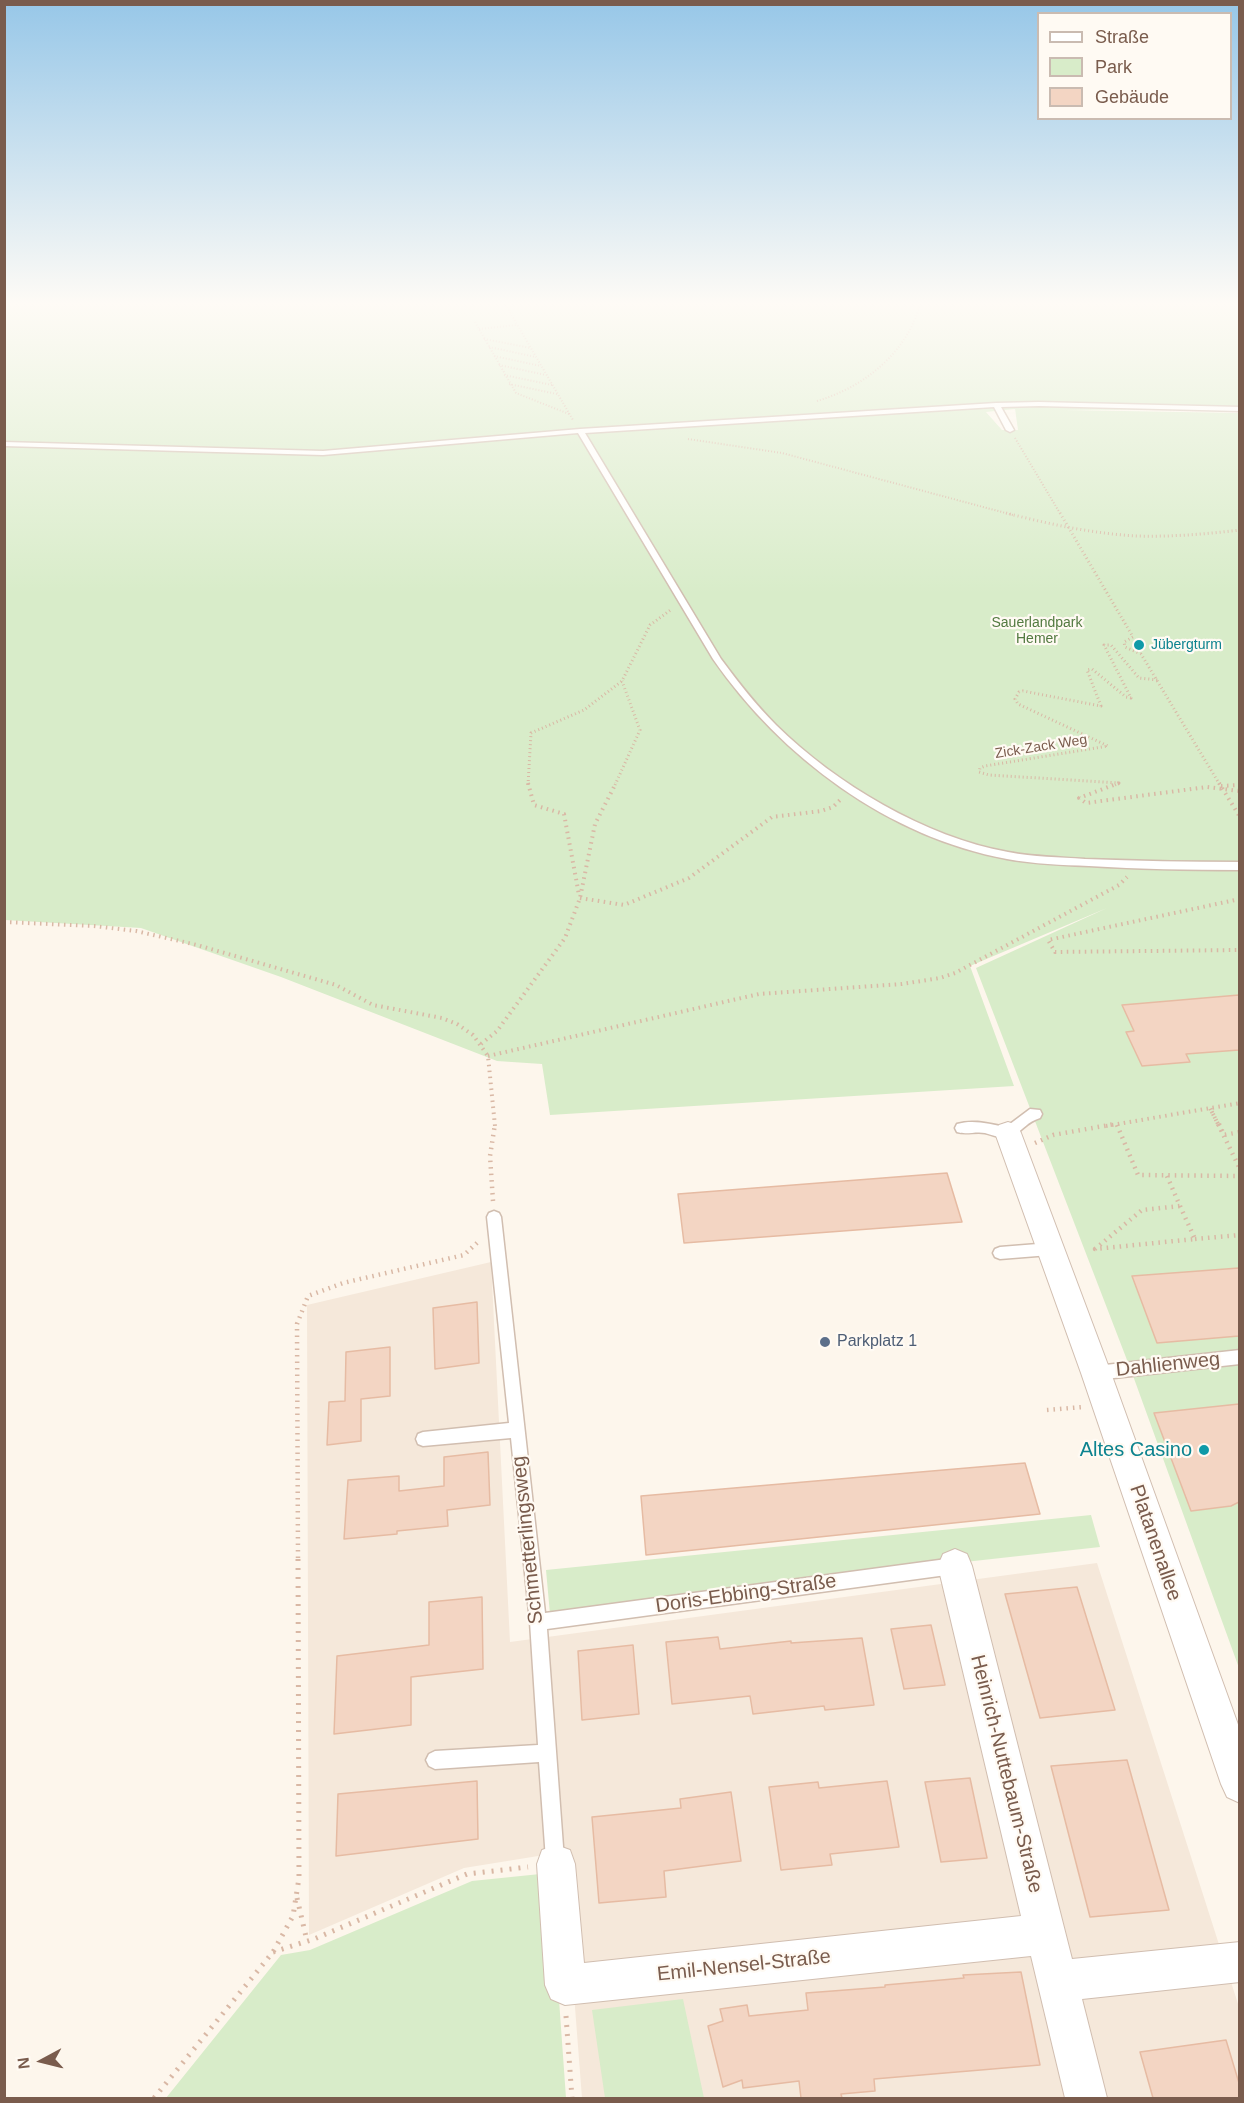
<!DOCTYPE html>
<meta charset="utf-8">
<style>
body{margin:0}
#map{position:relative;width:1244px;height:2103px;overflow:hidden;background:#fdf6ec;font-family:Arial,sans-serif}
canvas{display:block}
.frame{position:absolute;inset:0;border:6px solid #7a5c4d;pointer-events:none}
.legend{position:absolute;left:1037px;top:12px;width:195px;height:108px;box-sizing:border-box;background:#fffaf3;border:2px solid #cabbb1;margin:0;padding:8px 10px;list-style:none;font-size:18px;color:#7a5c4d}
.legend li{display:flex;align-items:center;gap:12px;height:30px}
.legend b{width:30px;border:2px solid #cabbb1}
.north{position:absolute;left:12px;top:2031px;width:60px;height:60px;-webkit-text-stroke:4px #fffaf3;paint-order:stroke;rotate:263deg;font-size:16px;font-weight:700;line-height:24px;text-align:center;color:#7a5c4d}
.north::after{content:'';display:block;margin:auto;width:21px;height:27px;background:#7a5c4d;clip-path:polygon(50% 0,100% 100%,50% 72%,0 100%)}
</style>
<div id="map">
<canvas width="1244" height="2103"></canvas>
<div class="frame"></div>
<ul class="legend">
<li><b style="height:8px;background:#fff"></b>Straße</li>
<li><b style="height:16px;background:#d8ecc9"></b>Park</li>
<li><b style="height:16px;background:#f3d5c3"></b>Gebäude</li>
</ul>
<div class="north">N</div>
</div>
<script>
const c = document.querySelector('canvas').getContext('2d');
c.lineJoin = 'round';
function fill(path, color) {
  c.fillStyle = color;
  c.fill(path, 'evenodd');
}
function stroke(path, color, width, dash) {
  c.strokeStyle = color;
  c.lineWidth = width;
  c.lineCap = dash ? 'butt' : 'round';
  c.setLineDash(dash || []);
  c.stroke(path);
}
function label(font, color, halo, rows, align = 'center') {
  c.font = font + ' Arial,sans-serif';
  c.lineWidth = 4.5;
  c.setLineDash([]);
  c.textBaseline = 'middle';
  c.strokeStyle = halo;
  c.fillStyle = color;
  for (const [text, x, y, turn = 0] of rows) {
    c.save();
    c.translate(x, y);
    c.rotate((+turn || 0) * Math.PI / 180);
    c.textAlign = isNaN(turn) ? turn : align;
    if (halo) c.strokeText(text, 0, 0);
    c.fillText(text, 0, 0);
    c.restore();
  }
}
fill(new Path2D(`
 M491,1262L510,1642L1097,1563L1239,2007V2098H582L563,1852L464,1868L309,1935L307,1305Z`), '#f5e8da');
fill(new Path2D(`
 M4,301H1239V409L1065,410L1239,413V1668L1132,1373L976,968L1107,908L970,966L1014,1086L550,1115L542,1064L497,1061L281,977L141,928L5,920ZM1015,409L1018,430H1002L986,412Z
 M1091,1515L1100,1547L848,1575L550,1614L546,1570Z
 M550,1873L566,2098H166L281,1955L310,1950L472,1881Z
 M683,1999L704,2098H605L592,2010Z`), '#d8ecc9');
const building = new Path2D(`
 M1239,995V1050L1186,1054L1190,1062L1142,1066L1126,1032L1134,1031L1122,1005Z
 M947,1173L962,1222L684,1243L678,1194Z
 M1239,1268V1336L1157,1343L1132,1276Z
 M477,1302L479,1363L435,1369L433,1308Z
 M390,1347V1396L361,1399V1441L327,1445L329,1402L345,1401L346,1352Z
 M1239,1404V1502L1231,1506L1191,1511L1154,1413Z
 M488,1452L490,1505L447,1510L448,1526L397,1531V1534L344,1539L348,1480L399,1476V1491L444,1486V1457Z
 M1025,1463L1040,1514L646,1555L641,1496Z
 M1077,1587L1115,1710L1040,1718L1005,1594Z
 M482,1597L483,1669L411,1677V1725L334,1734L337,1656L429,1645V1602Z
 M931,1625L945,1685L904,1689L891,1629Z
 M718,1637L720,1649L791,1641V1643L862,1638L874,1705L825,1710L824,1706L753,1714L750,1696L672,1704L666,1642Z
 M633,1645L639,1714L582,1720L578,1651Z
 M1127,1760L1169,1910L1090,1917L1051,1766Z
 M970,1778L987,1858L941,1862L925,1782Z
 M477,1781L478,1839L336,1856L338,1794Z
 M887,1781L899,1847L830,1854L832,1865L781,1870L769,1787L818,1782L819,1788Z
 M731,1792L741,1861L664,1871L666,1897L599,1903L592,1817L681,1808L680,1799Z
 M1021,1972L1040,2065L874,2079L875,2091L841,2094L842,2098H801L799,2081L743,2088L742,2080L723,2087L708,2026L723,2021L720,2009L747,2005L749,2016L808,2010L806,1993L885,1987V1985L964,1978L963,1975Z
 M1226,2040L1239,2083V2098H1153L1140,2052Z`);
fill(building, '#f3d5c3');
stroke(building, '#e6bba3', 1.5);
const lane = new Path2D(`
 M1039,402L1240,407V411L1039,406L1001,407L1014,430L1010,432L1006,430L994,407L585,433L721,659C738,682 756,705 776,725C836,784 925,837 1008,852C1034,857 1059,857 1085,859C1137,861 1188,862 1240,862V870C1189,870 1139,869 1089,866C1062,865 1034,864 1007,859C888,837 781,757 713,659L578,433L323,455L4,446V442L323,451L580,429L996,403Z
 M1030,1109L1040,1110L1042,1114L1040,1118C1027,1122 1024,1129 1013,1136C1006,1141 993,1135 985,1133C976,1131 966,1135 957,1132L955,1128L957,1124C973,1119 990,1124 1006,1127Z
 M494,1211L499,1213L501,1217L545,1613L954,1558L960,1560L962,1566L960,1572L954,1574L547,1629L564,1860L561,1866L555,1869L549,1866L546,1860L539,1762L435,1769L429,1766L426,1760L429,1754L435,1751L538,1745L530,1622L511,1438L423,1446L418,1444L416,1439L418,1434L423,1432L509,1423L487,1217L489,1213Z
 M1050,1243L1055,1245L1057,1249L1055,1253L1050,1255L1000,1259L995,1257L993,1253L995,1249L1000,1247Z
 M1240,1350V1364L1096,1380L1091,1378L1089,1373L1091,1368L1096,1366Z`);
const street = new Path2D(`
 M1008,1122L1017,1125L1021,1133L1111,1373L1240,1730V1803L1227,1797L1221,1784L1081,1373L995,1133L999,1125Z
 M955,1549L967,1554L972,1566L1072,1959L1240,1942V1982L1082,1999L1107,2098H1065L1031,1956L565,2005L551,1999L545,1985L537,1864L542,1850L556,1845L570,1850L575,1864L584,1963L1021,1916L938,1566L943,1554Z`);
stroke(lane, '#d1beb0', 3);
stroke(street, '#d1beb0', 2);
stroke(new Path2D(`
 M504,302L573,420
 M475,322L516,393L569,414
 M479,329L517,325
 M484,339L531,348
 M489,347L536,357
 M494,356L541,366
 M499,365L546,375
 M504,375L552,385
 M509,384L557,394
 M817,401C865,387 909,351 921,301
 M1015,438L1061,515
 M688,439L782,453L1013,515`), '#d9b8a5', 2, [1, 2]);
stroke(new Path2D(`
 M1006,513C1049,524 1094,534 1138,536C1172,537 1206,534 1240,530
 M1060,513L1133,637L1124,642L1125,647L1141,654L1220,785
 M528,785L531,733L584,710L622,681L650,625L672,609
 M615,785L640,730L622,681
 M1115,785L1119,783L989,775L979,772L980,768L985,766L1108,746L1018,704L1015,699L1019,692L1023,691L1101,706L1087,670L1092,669L1126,697L1131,698L1104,645H1111L1139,678L1158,680`), '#d9b8a5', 3, [1, 3]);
stroke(new Path2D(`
 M528,783L534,805L564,814L579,895
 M1119,783L1079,798L1086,803L1207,787L1240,791
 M1219,783L1240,817
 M1221,786L1240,785
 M580,898L624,905L689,878L772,817L821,811L833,807L840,800
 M1240,899L1048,940L1055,952L1240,950
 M4,922L94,926L136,931L197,945L336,985L373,1005L442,1018L457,1024L473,1035L488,1056L495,1126
 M481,1044L497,1031L565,938L580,898L595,824L616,783
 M488,1056L759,994L902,984L940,978L955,973L1119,885L1127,877
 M1106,1126L1240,1103
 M1219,1126L1210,1108L1219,1126`), '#d9b8a5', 4, [1.5, 4.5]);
stroke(new Path2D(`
 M1218,1124L1240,1169
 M1219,1124L1224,1135L1240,1132
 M1117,1125L1138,1175L1240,1176
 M1035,1143L1053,1135L1115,1124
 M1167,1176L1180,1206
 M493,1201L490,1156L495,1124
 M1180,1206L1195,1239L1095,1249L1142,1210Z
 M1195,1239L1240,1235
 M1047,1410L1083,1407
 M298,1558L297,1324L308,1296L343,1283L464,1255L480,1240`), '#d9b8a5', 4.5, [1.5, 5]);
stroke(new Path2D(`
 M297,1898L307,1941
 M273,1952L314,1939L467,1874L528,1867
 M566,2016L572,2098
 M154,2098L273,1952L293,1916L299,1878L298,1556`), '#d9b8a5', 5, [2, 7]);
fill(lane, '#fff');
fill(street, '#fff');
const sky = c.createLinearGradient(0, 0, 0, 595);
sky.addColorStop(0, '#97c7e8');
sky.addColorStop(0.51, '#fefbf6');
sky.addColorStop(1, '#fefbf600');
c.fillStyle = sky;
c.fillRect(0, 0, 1244, 595);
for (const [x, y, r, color] of [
 [1139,645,6,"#0f9aa8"],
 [825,1342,6,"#5c6f8a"],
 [1204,1450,6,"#0f9aa8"]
]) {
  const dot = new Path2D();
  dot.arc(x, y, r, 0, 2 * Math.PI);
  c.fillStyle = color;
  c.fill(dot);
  stroke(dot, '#fffaf3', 2);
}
label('14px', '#537a41', '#fffaf3', [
 ["Sauerlandpark",1037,623],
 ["Hemer",1037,639]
]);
label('14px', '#0d838f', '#fffaf3', [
 ["Jübergturm",1151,645]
], 'left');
label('14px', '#7a5c4d', '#fffaf3', [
 ["Zick-Zack Weg",1041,747,-9]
]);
label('16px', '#4e5e75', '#fffaf3', [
 ["Parkplatz 1",837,1342]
], 'left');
label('20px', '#7a5c4d', '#fffaf3', [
 ["Dahlienweg",1168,1365,-6],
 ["Schmetterlingsweg",528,1540,-96],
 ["Platanenallee",1155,1543,71],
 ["Doris-Ebbing-Straße",746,1594,-8],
 ["Heinrich-Nuttebaum-Straße",1006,1774,76],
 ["Emil-Nensel-Straße",744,1966,-6]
]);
label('20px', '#0d838f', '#fffaf3', [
 ["Altes Casino",1192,1450]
], 'right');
</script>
